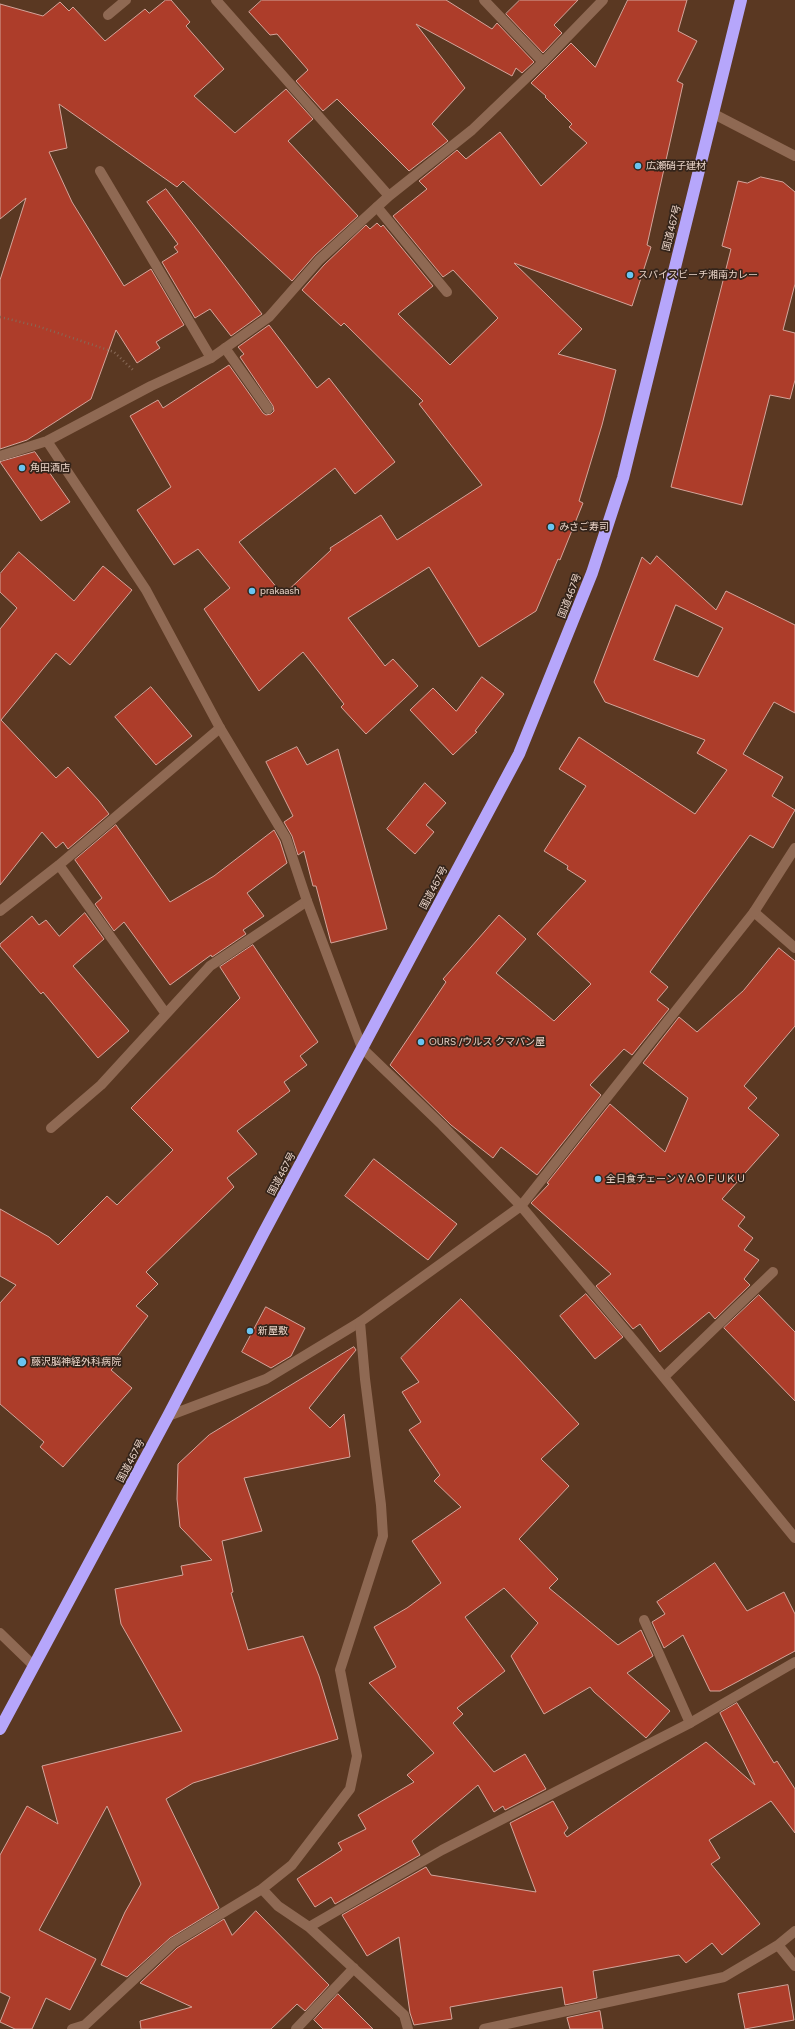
<!DOCTYPE html>
<meta charset="utf-8">
<style>
body{margin:0}
canvas{display:block;background:#5a3822}
</style>
<canvas width="795" height="2029"></canvas>
<script>
const c = document.querySelector('canvas').getContext('2d');
c.lineJoin = 'round';
function fill(path, color) {
  c.fillStyle = color;
  c.fill(path, 'evenodd');
}
function stroke(path, color, width, dash) {
  c.strokeStyle = color;
  c.lineWidth = width;
  c.lineCap = dash ? 'butt' : 'round';
  c.setLineDash(dash || []);
  c.stroke(path);
}
function label(font, color, halo, rows, align = 'center') {
  c.font = font + ' Figtree,"Noto Sans JP",sans-serif';
  c.lineWidth = 3.5;
  c.setLineDash([]);
  c.textBaseline = 'middle';
  c.strokeStyle = halo;
  c.fillStyle = color;
  for (const [text, x, y, turn = 0] of rows) {
    c.save();
    c.translate(x, y);
    c.rotate((+turn || 0) * Math.PI / 180);
    c.textAlign = isNaN(turn) ? turn : align;
    if (halo) c.strokeText(text, 0, 0);
    c.fillText(text, 0, 0);
    c.restore();
  }
}
const building = new Path2D(`
 M166,0H171L190,22L186,26L224,69L194,96L235,133L286,89L313,119L288,141L358,216L315,255L292,281L183,181L177,187L59,104L67,148L49,152L72,202L124,286L151,269L184,325L156,342L160,348L137,363L116,330L91,399L27,440L0,449V280L26,198L0,219V4L43,16L60,2L69,11L73,7L105,41L145,9L149,13Z
 M262,0H446L492,29L497,23L534,62L522,73L516,68L512,76L416,24L465,88L432,124L448,141L409,171L337,99L323,111L296,81L308,70L277,34L270,35L249,12Z
 M520,0H578L554,25L562,33L543,53L506,14Z
 M628,0H687L678,31L697,41L677,81L683,84L647,245L651,247L632,306L514,263L582,329L558,354L616,370L602,425L579,501L583,503L560,560L558,559L536,611L479,647L429,567L348,618L385,666L393,659L418,686L366,734L341,707L344,704L303,652L259,691L204,609L230,588L198,549L174,565L137,510L171,487L130,416L158,400L163,408L229,365L263,413L266,415L271,414L274,411L273,406L240,357L244,354L238,347L269,325L317,388L329,378L395,462L355,494L335,468L239,542L283,595L331,550L330,548L381,515L397,540L482,485L419,404L423,401L344,323L341,326L302,290L324,265L366,225L370,229L377,223L381,227L383,225L433,286L398,314L450,365L498,318L453,270L443,277L393,216L427,189L419,181L457,150L466,159L500,132L541,186L587,143L569,127L572,124L545,97L546,96L531,83L571,43L595,67Z
 M761,177L783,182L795,192V284L783,330L795,333V380L790,399L770,395L742,505L671,487L731,249L722,246L738,181L747,183Z
 M166,189L262,314L231,336L210,309L195,318L162,262L178,252L174,247L178,244L147,202Z
 M35,452L70,502L41,521L0,462Z
 M19,552L74,601L103,566L132,590L70,665L56,653L1,720L56,778L68,767L99,801L109,814L68,849L63,842L56,848L42,832L0,885V629L17,608L0,592V574Z
 M657,556L716,610L726,591L795,625V713L774,702L743,754L783,777L772,796L795,810L773,848L750,835L650,972L668,987L657,1000L669,1009L632,1055L624,1049L590,1085L601,1095L537,1175L501,1147L493,1158L451,1125L390,1065L446,982L443,979L499,915L526,939L496,973L554,1021L591,984L537,934L586,881L567,869L568,866L544,851L586,786L559,769L579,737L695,814L727,770L697,753L705,740L605,702L594,682L642,557L650,564ZM676,605L723,628L698,677L654,660Z
 M482,677L504,694L475,731L477,732L453,755L410,710L433,688L456,711Z
 M151,687L192,736L156,765L115,717Z
 M297,747L307,765L338,749L387,929L331,943L316,886H313L304,851L298,855L292,836L284,822L293,816L266,762Z
 M425,783L446,803L426,825L434,832L415,854L387,829Z
 M116,825L170,902L214,876L274,830L280,841L287,863L247,893L264,916L243,930L246,934L212,957L211,955L170,985L124,922L114,931L95,904L102,898L75,860Z
 M85,913L104,939L73,966L129,1031L98,1058L43,992L41,994L0,946V944L32,916L39,925L46,920L59,936Z
 M253,945L318,1042L300,1056L307,1065L284,1082L290,1091L237,1131L257,1154L227,1178L234,1187L146,1272L158,1284L136,1306L148,1316L115,1359L119,1362L111,1370L132,1388L63,1467L40,1447L44,1442L0,1404V1303L16,1285L0,1276V1209L49,1237L58,1245L107,1196L117,1205L173,1150L131,1108L240,998L220,967Z
 M779,948L795,961V1026L744,1086L757,1098L748,1108L779,1135L722,1199L745,1217L738,1226L753,1238L744,1250L759,1260L744,1279L750,1285L715,1319L709,1312L660,1352L640,1324L633,1329L596,1286L611,1274L531,1203L549,1184L547,1183L610,1104L665,1152L688,1098L643,1063L679,1017L697,1032L743,991Z
 M374,1159L457,1224L428,1260L345,1196Z
 M586,1294L623,1337L595,1359L560,1316Z
 M759,1295L795,1332V1401L724,1328Z
 M461,1299L517,1357L579,1424L541,1459L569,1486L519,1539L558,1579L549,1588L618,1645L641,1630L653,1656L627,1673L670,1711L646,1738L594,1692L590,1687L544,1714L511,1656L538,1623L504,1588L465,1617L505,1671L457,1708L463,1714L453,1723L494,1772L525,1754L546,1789L505,1810L503,1806L494,1812L478,1785L412,1841L420,1855L335,1904L331,1897L315,1907L297,1879L342,1850L338,1843L366,1829L358,1815L414,1782L407,1775L434,1753L369,1683L396,1667L374,1627L407,1608L441,1583L412,1541L461,1507L434,1481L440,1475L409,1430L421,1422L402,1392L419,1382L401,1358Z
 M266,1307L305,1328L291,1356L271,1368L242,1352Z
 M354,1347L356,1350L309,1408L330,1428L344,1414L350,1457L244,1478L262,1531L222,1541L233,1592L231,1593L248,1650L303,1636L319,1676L338,1739L193,1783L166,1799L219,1908L170,1938L127,1977L101,1965L125,1912L141,1884L107,1806L39,1930L96,1959L70,2010L46,1998L32,2029H15L0,2022L10,1997L0,1992V1855L27,1806L58,1824L42,1766L182,1731L121,1624L115,1589L183,1575L181,1566L212,1560L180,1527L177,1499L178,1464L209,1435Z
 M715,1563L747,1611L784,1592L795,1614V1651L720,1691H710L683,1635L664,1648L652,1622L665,1614L657,1602Z
 M737,1703L774,1763L777,1761L795,1789V1833L771,1801L709,1840L720,1858L711,1864L760,1924L722,1955L712,1943L686,1963L679,1955L593,1971L597,1998L565,2005L562,1987L450,2007L452,2019L414,2025L410,2013L399,1937L367,1956L342,1915L426,1867L431,1875L536,1892L510,1823L553,1801L568,1828L564,1833L567,1837L706,1742L755,1785L720,1713Z
 M256,1911L329,1985L305,2011L297,2004L271,2029H141L140,2021L192,2007L140,1983L177,1948L224,1919L232,1935Z
 M788,1985L794,2020L745,2029L738,1994Z
 M338,1994L373,2029H323L314,2020Z
 M600,2011L603,2029H570L567,2018Z`);
fill(building, '#ad3d2a');
stroke(building, '#d4a49a', 1);
stroke(new Path2D(`
 M0,317L37,326L114,352L133,370`), '#876855', 2.5, [1, 3]);
stroke(new Path2D(`
 M484,0L543,62
 M108,15L126,0
 M100,171L211,358
 M377,207L447,292
 M225,348L268,409
 M59,865L166,1014
 M0,911L59,865L220,728
 M51,1128L101,1085L210,966L307,901
 M521,1206L754,912L795,948
 M664,1377L773,1272
 M168,1416L266,1379L360,1322
 M644,1620L690,1723`), '#8f6953', 10);
stroke(new Path2D(`
 M216,0L389,196
 M712,113L795,156
 M47,441L146,590L220,728L286,838L307,901L362,1048L442,1125L521,1206L635,1342L795,1538
 M0,456L47,441L151,386L211,358L269,317L319,260L389,196L472,130L543,62L603,0
 M754,912L795,848
 M0,1633L34,1666
 M262,1889L292,1865L350,1789L357,1756L340,1670L383,1536L381,1505L365,1379L360,1322L521,1206
 M309,1927L442,1850L690,1723L795,1662
 M778,1945L795,1931
 M72,2029L85,2025L173,1943L262,1889L278,1906L309,1927L404,2015L408,2029
 M296,2029L354,1968
 M484,2029L724,1977L778,1945L795,1966`), '#8f6953', 10);
stroke(new Path2D(`
 M0,1729L168,1416L263,1234L519,754L592,573L623,478L741,0`), '#b6a6fb', 12);
for (const [x, y, r, color] of [
 [638,166,4,"#69c4f1"],
 [630,275,4,"#69c4f1"],
 [22,468,4,"#69c4f1"],
 [551,527,4,"#69c4f1"],
 [252,591,4,"#69c4f1"],
 [421,1042,4,"#69c4f1"],
 [598,1179,4,"#69c4f1"],
 [250,1331,4,"#69c4f1"],
 [22,1362,5,"#69c4f1"]
]) {
  const dot = new Path2D();
  dot.arc(x, y, r, 0, 2 * Math.PI);
  c.fillStyle = color;
  c.fill(dot);
  stroke(dot, '#34241a', 1.5);
}
label('10px', '#ead4c8', '#34241a', [
 ["広瀬硝子建材",646,166],
 ["スパイスビーチ湘南カレー",638,275],
 ["角田酒店",30,468],
 ["みさご寿司",559,527],
 ["prakaash",260,591],
 ["OURS /ウルス クマパン屋",429,1042],
 ["全日食チェーンＹＡＯＦＵＫＵ",606,1179],
 ["新屋敷",258,1331],
 ["藤沢脳神経外科病院",31,1362]
], 'left');
label('10px', '#ead4c8', '#34241a', [
 ["国道467号",672,228,-76],
 ["国道467号",570,596,-69],
 ["国道467号",434,888,-62],
 ["国道467号",282,1174,-62],
 ["国道467号",131,1461,-62]
]);
</script>
